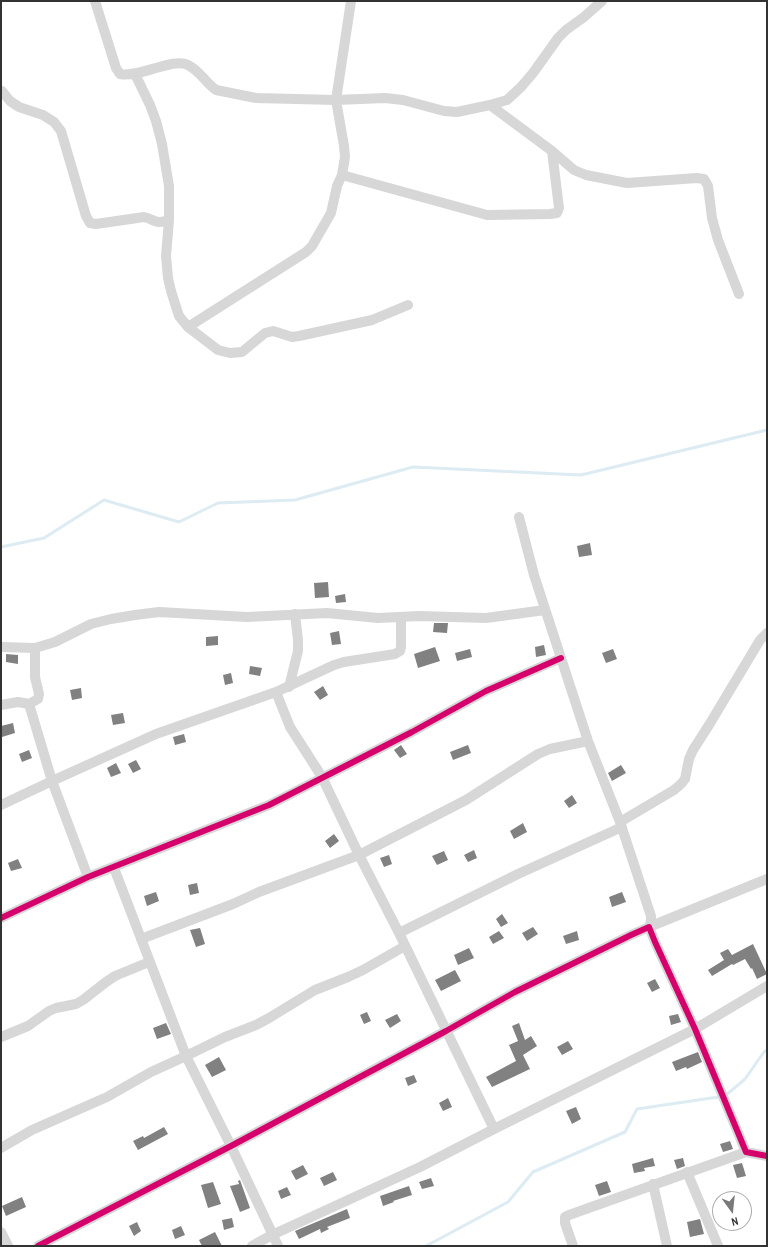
<!DOCTYPE html>
<style>
body{margin:0}
#map{position:relative;width:768px;height:1247px;overflow:hidden;background:#fff;font-family:"Archivo Narrow",sans-serif}
canvas{display:block}
.frame{position:absolute;inset:0;border:2px solid #333;pointer-events:none}
.north{position:absolute;left:712px;top:1191px;width:40px;height:40px;box-sizing:border-box;background:#fff;border:1px solid #adadad;border-radius:50%;rotate:165deg;font-size:11px;font-weight:700;line-height:16px;text-align:center;color:#333}
.north::after{content:'';display:block;margin:auto;width:14px;height:18px;background:#7a7a7a;clip-path:polygon(50% 0,100% 100%,50% 72%,0 100%)}
</style>
<div id="map">
<canvas width="768" height="1247"></canvas>
<div class="frame"></div>
<div class="north">N</div>
</div>
<script>
const c = document.querySelector('canvas').getContext('2d');
c.lineJoin = 'round';
function stroke(path, color, width, dash) {
  c.strokeStyle = color;
  c.lineWidth = width;
  c.lineCap = dash ? 'butt' : 'round';
  c.setLineDash(dash || []);
  c.stroke(path);
}
function fill(path, color) {
  c.fillStyle = color;
  c.fill(path, 'evenodd');
}
stroke(new Path2D(`
 M1,547L44,538L104,500L179,522L218,503L295,500L413,467L581,475L767,430
 M426,1246L508,1202L533,1172L625,1132L637,1109L725,1096L745,1079L764,1052L767,1050`), '#ddebf3', 3);
fill(new Path2D(`
 M590,543L592,555L579,557L577,546Z
 M328,582L329,597L315,598L314,583Z
 M345,594L346,602L336,603L335,596Z
 M434,623H448L447,633L433,632Z
 M339,631L341,644L332,645L330,633Z
 M218,636V645L206,646V637Z
 M544,645L546,655L536,657L535,647Z
 M435,647L440,661L418,668L414,654Z
 M470,649L472,657L457,661L455,653Z
 M613,649L617,659L606,663L602,653Z
 M6,654L18,655V664L6,662Z
 M250,666L262,668L260,676L249,674Z
 M231,673L233,683L225,685L223,675Z
 M323,686L328,695L320,700L314,692Z
 M81,688L82,698L72,700L70,690Z
 M123,713L125,723L113,725L111,715Z
 M13,723L15,733L2,737L1,726Z
 M184,734L186,742L175,745L173,737Z
 M401,745L407,754L400,758L394,750Z
 M468,745L471,753L453,760L450,752Z
 M29,750L32,758L22,762L19,754Z
 M136,760L141,769L133,773L128,764Z
 M116,763L121,773L111,777L107,768Z
 M621,765L626,773L612,781L608,773Z
 M572,795L577,803L569,808L564,801Z
 M523,823L527,832L514,839L510,831Z
 M334,834L339,841L330,848L325,841Z
 M474,850L477,858L468,862L464,855Z
 M444,851L448,860L437,865L432,856Z
 M389,855L392,864L384,867L380,858Z
 M18,859L22,868L11,871L8,863Z
 M197,883L199,893L190,895L188,885Z
 M156,892L159,901L147,906L144,896Z
 M622,892L626,902L612,907L609,897Z
 M502,914L508,923L501,927L496,919Z
 M533,927L538,934L527,941L522,933Z
 M200,928L205,944L196,947L190,930Z
 M499,931L504,938L493,944L489,937Z
 M577,931L579,940L566,944L563,936Z
 M753,944L767,974L757,979L752,968L751,969L745,959L733,965L732,964L712,976L708,970L724,960L720,953L728,949L732,955Z
 M469,948L474,958L458,965L454,955Z
 M455,970L461,981L441,991L435,980Z
 M655,979L660,988L652,992L647,983Z
 M367,1012L371,1021L364,1024L360,1015Z
 M397,1014L401,1021L390,1028L385,1020Z
 M678,1014L681,1022L671,1025L669,1016Z
 M166,1023L171,1034L157,1039L153,1028Z
 M519,1023L525,1040L531,1036L537,1046L523,1055L530,1069L492,1087L486,1077L516,1061L509,1045L518,1041L512,1026Z
 M568,1041L573,1049L562,1055L557,1047Z
 M698,1052L702,1062L687,1069L686,1067L676,1071L672,1062Z
 M219,1057L226,1070L212,1077L205,1065Z
 M414,1075L417,1082L408,1086L405,1078Z
 M448,1098L452,1107L443,1111L439,1103Z
 M576,1107L581,1119L572,1124L566,1111Z
 M164,1127L168,1134L138,1150L133,1141L143,1136L144,1138Z
 M730,1141L733,1149L723,1152L720,1144Z
 M653,1158L655,1166L644,1168L645,1171L634,1173L632,1164Z
 M683,1158L685,1166L677,1169L674,1160Z
 M742,1163L746,1176L737,1178L733,1165Z
 M303,1165L308,1174L296,1180L291,1171Z
 M333,1172L337,1180L324,1186L320,1178Z
 M431,1178L434,1186L422,1189L419,1182Z
 M240,1180L250,1208L240,1212L230,1186L239,1184L238,1181Z
 M607,1181L611,1192L599,1196L595,1185Z
 M213,1182L221,1204L208,1208L201,1185Z
 M409,1186L412,1195L393,1201L394,1202L383,1206L380,1196Z
 M287,1187L291,1195L281,1199L278,1191Z
 M22,1197L26,1207L6,1216L2,1206Z
 M347,1209L350,1218L327,1227L329,1229L321,1233L320,1229L299,1239L295,1231Z
 M232,1218L234,1227L224,1230L222,1220Z
 M700,1219L704,1234L690,1237L687,1222Z
 M137,1222L141,1231L134,1236L129,1226Z
 M181,1226L185,1235L175,1239L172,1230Z
 M215,1232L222,1246H202L199,1240Z`), '#818181');
stroke(new Path2D(`
 M95,1L116,68L120,74C140,78 173,57 188,65C200,71 205,82 216,90L256,98L336,100L385,98L403,100L444,111L457,112L490,105L507,100L521,87L533,73L558,38L566,30L584,17L602,1
 M135,74L150,105L156,121L162,144L169,186V220L166,256L168,278L171,291L179,316L188,327L218,350L230,353L242,352L265,333L273,331L292,337L299,336L372,320L408,305
 M2,91L10,101L19,107L43,115L54,122L61,131L86,216L90,223L96,224L144,217C156,220 156,225 169,220
 M490,105L552,151L574,170L586,175L627,183L697,178L704,179L708,186L712,218L718,240L739,294
 M342,175L487,215L550,214L557,213L559,208L552,151
 M188,327L306,252L312,246L331,213L337,186L342,175L345,157L344,146L336,100L351,1
 M519,517L534,575L588,741L620,822L651,916V921L649,927
 M1,647L35,648L55,642L91,624L111,619L135,615L159,612L247,617L327,613L378,618L419,616L486,618L545,610
 M289,687L298,651V640L295,614
 M276,692L290,727L322,777L359,855L399,933L494,1129
 M29,704L52,781L88,877
 M1,705L18,702L29,704L38,699L39,694L35,677V648
 M1,805L52,781L156,734L276,692L334,665L344,662L395,654L400,651L401,647V617
 M620,822L674,790L681,784L685,779L689,759L693,750L709,725L760,640L767,633
 M114,868L186,1056L231,1146L278,1246
 M1,918L88,877L269,805L412,732L486,691L561,658
 M649,927L767,879
 M399,933L518,874L622,827
 M141,939L233,904L259,892L359,855L466,800L538,754L550,749L588,741
 M1,1037L28,1026L49,1011L56,1008L76,1004L83,1000L106,982L115,976L149,962
 M1,1148L32,1130L107,1097L151,1072L186,1056L225,1037L256,1025L269,1018L315,990L348,977L363,970L405,946
 M687,1172L718,1246
 M653,1184L667,1246
 M1,1232L8,1246
 M38,1246L231,1146L446,1031L515,992L631,935L649,927L655,942L695,1029L746,1152L767,1156
 M252,1246L272,1235L420,1167L494,1129L695,1029L767,986
 M573,1246L565,1223V1217L569,1215L746,1152`), '#d7d7d7', 10);
stroke(new Path2D(`
 M1,918L88,877L269,805L412,732L486,691L561,658
 M38,1246L231,1146L446,1031L515,992L631,935L649,927L655,942L695,1029L746,1152L767,1156`), '#d6006c', 6);
</script>
